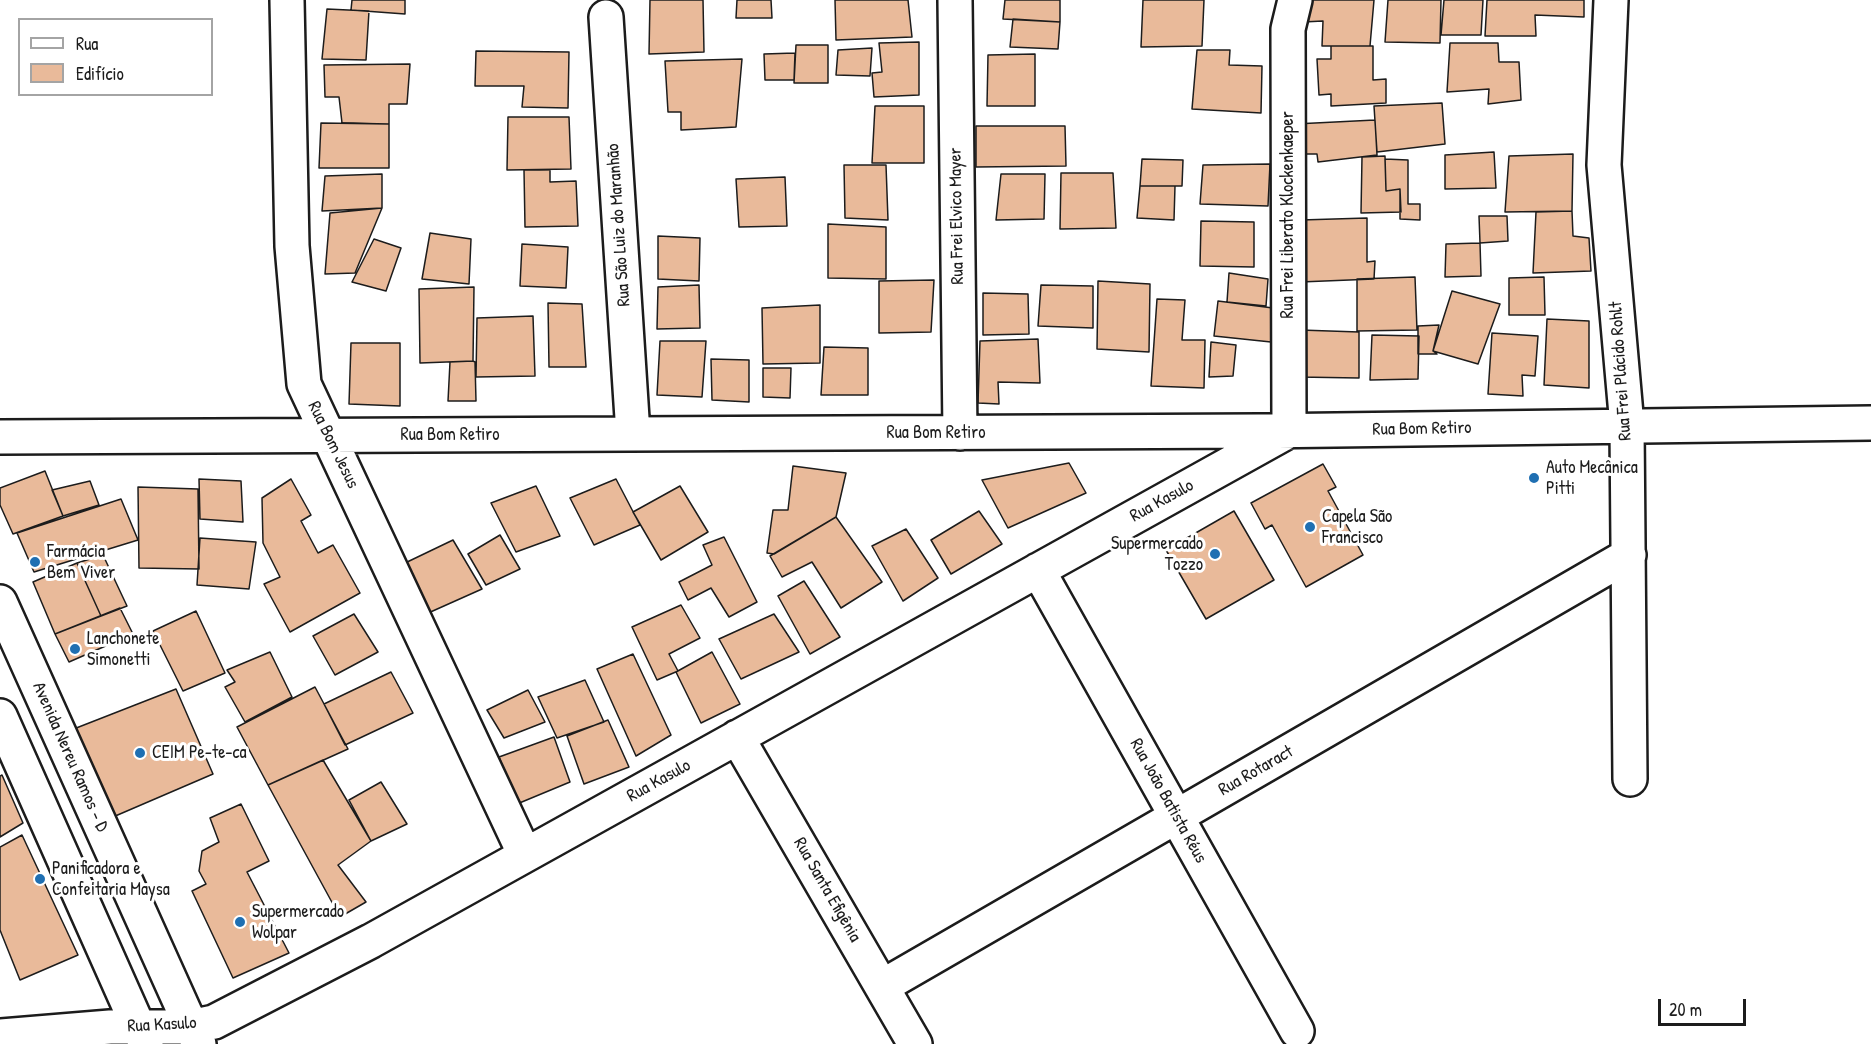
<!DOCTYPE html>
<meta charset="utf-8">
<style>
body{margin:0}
#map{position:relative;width:1871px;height:1044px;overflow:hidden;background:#fff;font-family:"Patrick Hand",sans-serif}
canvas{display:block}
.legend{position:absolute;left:18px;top:18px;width:195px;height:78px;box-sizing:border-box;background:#fff;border:2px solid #a4a4a4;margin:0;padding:8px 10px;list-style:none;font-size:18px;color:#1c1c1c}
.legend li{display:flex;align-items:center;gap:12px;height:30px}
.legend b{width:30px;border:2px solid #a4a4a4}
.scale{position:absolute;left:1658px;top:999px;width:88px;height:27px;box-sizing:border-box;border:3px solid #1c1c1c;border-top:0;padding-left:8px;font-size:18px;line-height:21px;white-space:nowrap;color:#1c1c1c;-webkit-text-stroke:4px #fff;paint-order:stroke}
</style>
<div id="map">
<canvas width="1871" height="1044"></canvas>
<ul class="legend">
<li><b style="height:8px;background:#fff"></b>Rua</li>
<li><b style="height:16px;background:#e9ba9a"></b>Edifício</li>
</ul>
<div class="scale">20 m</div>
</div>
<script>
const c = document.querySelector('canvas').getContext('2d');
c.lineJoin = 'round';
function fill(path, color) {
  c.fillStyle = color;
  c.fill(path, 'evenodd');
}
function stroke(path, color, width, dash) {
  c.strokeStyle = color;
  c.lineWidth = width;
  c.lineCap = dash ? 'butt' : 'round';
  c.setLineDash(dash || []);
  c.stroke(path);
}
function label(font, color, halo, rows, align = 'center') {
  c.font = font + ' "Patrick Hand",sans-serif';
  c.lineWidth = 6;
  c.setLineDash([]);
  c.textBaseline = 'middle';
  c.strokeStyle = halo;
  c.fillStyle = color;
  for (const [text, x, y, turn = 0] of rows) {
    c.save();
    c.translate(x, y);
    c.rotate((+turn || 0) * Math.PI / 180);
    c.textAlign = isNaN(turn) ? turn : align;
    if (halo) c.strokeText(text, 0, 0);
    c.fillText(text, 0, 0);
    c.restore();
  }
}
const building = new Path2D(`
 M352,0H405V14L351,10Z
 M650,0H703L704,52L649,54Z
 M737,0H771L772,18H736Z
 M835,0H908L912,37L836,40Z
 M1005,0H1060V22L1003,19Z
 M1143,0H1204L1202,46L1141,47Z
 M1304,0H1374L1370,46H1322L1323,21L1303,22Z
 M1388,0H1441L1440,43L1385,42Z
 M1444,0H1483L1481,35H1441Z
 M1487,0H1584V17L1535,15L1536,36H1485Z
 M327,9L369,11L366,60L322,59Z
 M1013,19L1060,22L1058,49L1010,47Z
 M919,42V95L874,97L872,73L882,72L879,43Z
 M1450,43H1498L1499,62H1519L1521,100L1488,104L1489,89L1447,92Z
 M796,45H828V83H794Z
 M1331,46H1373V80L1386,79V103L1331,106V94L1319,95L1317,59H1331Z
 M872,48L870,76L836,75L838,50Z
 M1197,50H1230L1229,65L1262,66L1261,113L1192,109Z
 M476,51L569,52L568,108L522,107L524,86H475Z
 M795,53L794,80H765L764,54Z
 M1035,54V106H987L988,55Z
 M742,59L736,127L681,130V112H668L665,61Z
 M410,64L407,104H389V124L342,123L339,97H325L324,65Z
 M1442,103L1445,144L1377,152L1374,106Z
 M875,106H924V163H872Z
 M508,117H569L571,169L507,170Z
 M1375,120L1377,155L1318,162L1317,154H1296L1295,124Z
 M321,123L389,124V168H319Z
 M976,126H1065L1066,166L976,167Z
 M1494,152L1496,188L1445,189V155Z
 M1573,154L1572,211L1505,212L1509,156Z
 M1385,156L1386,191L1400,189L1401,212L1361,213L1362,157Z
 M1142,159L1183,160L1182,186H1140Z
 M1385,159L1408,160V204H1420V220L1400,219V189L1386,191Z
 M1270,164L1268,206L1200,204L1203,165Z
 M844,165H886L888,220L845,218Z
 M524,170H550V182L576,181L578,226L525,227Z
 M1061,173H1113L1116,228L1060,229Z
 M382,174V208L322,211L325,176Z
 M1001,174H1045L1044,219L996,220Z
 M785,177L787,226L739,227L736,179Z
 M1140,186H1175L1174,220L1137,218Z
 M382,208L355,273L325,274L330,213Z
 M1572,211L1573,236L1589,238L1591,271L1533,273L1536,212Z
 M1479,216H1507L1508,241L1480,243Z
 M1367,218V262L1375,261L1374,279L1300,282L1301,220Z
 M1201,221L1254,222V267L1200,266Z
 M828,224L886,227V279L828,278Z
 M430,233L471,239L469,284L422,279Z
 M658,236L700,238L699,281L658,279Z
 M374,239L401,248L386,291L352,282Z
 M1480,243L1481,276L1445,277L1446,244Z
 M522,244L568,247L566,288L520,286Z
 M1229,273L1268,279L1266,306L1227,302Z
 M1415,277L1417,330L1357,331V279Z
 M1544,277L1545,315H1509V278Z
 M934,280L931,332L879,333V281Z
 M1098,281L1150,284L1149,352L1097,349Z
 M699,285L700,328L657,329L658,287Z
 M1041,285L1093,286V328L1038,326Z
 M474,287L473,361L420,363L419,289Z
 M1452,291L1500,304L1478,364L1433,351Z
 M983,293L1028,294L1029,334L983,335Z
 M1157,299L1185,300L1182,340H1205L1204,388L1151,386Z
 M1218,301L1273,308L1271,342L1214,336Z
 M548,303L582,304L586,367H549Z
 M820,305V363L763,364L762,308Z
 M533,316L535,376L476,377L477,318Z
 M1547,319L1589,321V388L1544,385Z
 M1439,325L1433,351L1437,354H1418V326Z
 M1300,330L1359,332V378L1298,377Z
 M1492,333L1538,336L1535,376L1522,375L1523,396L1488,394Z
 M1372,335L1419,336L1418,379L1370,380Z
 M1038,339L1040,383L998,382L999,404L978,403L980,341Z
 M660,341H706L702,397L657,395Z
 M1211,342L1236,345L1233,376L1209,377Z
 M351,343H400V406L349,404Z
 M824,347L868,348V395H821Z
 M711,359L749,360V402L712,400Z
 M473,361L475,362L476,401H448L450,362Z
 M763,368H791L790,398L763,397Z
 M1069,463L1086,493L1008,528L982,480Z
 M1323,464L1336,487L1328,491L1363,555L1306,587L1272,525L1265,529L1251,503Z
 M793,466L846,473L836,517L774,554L767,553L773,510H788Z
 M45,471L63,516L13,534L0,505V488Z
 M199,479L241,481L243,522L200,519Z
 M291,479L311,515L301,521L318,553L333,545L360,593L290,632L264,584L280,577L263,543L262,498Z
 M616,479L640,525L594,545L570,498Z
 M90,481L99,505L63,516L52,490Z
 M536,486L560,536L516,552L491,503Z
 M680,486L708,532L661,560L633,512Z
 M138,487L198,489L199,569L139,568Z
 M121,499L138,540L34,572L17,533Z
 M979,511L1002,544L951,574L931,540Z
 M1234,511L1274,580L1206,619L1166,550Z
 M836,517L882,582L841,608L812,562L782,577L770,556Z
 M906,529L938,578L903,601L872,546Z
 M500,535L520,569L486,585L468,554Z
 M724,537L757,602L729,617L711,588L688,600L679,582L712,565L703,545Z
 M200,538L256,542L249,589L197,585Z
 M453,540L482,589L426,614L403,564Z
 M103,555L127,606L101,616L77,563Z
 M77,563L101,616L55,634L33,582Z
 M804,581L840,637L810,654L778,596Z
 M681,605L700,638L669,654L678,671L657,680L632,627Z
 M120,608L133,634L69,662L55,634Z
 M196,611L225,673L183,691L153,631Z
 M354,614L378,652L335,675L313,636Z
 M774,614L799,652L741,679L719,639Z
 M270,652L292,697L245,722L225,687L235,682L227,670Z
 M712,652L740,704L701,723L676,672Z
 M633,654L671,735L636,756L597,669Z
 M391,672L413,713L345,745L324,704Z
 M585,680L604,722L557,738L538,697Z
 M315,687L348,749L268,785L237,727Z
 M176,689L213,774L106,820L66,732Z
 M528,690L545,722L504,738L487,710Z
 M608,720L629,767L584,784L567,736Z
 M554,737L570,782L517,804L499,757Z
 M323,760L371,841L338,865L366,902L340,917L268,785Z
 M2,775L23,823L0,837V776Z
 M381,782L407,824L371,841L349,800Z
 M241,804L269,861L247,872L289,953L233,978L192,891L206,884L199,871L202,851L219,842L210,818Z
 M22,835L78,955L20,980L0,930V847Z`);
fill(building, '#e9ba9a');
stroke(building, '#1c1c1c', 1.5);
const minor = new Path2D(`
 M287,0L292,246L304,384L525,855
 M955,0L960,433
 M1611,0L1604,165L1627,426L1630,779
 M606,17L633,434
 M1289,431L1288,29L1295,0
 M0,437L1259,431L1871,423
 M1038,570L1297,1031
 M0,602L199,1044
 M0,716L146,1044
 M737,737L915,1044
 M883,986L1629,555
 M0,1036L110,1027H190L214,1022L371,941L1285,433`);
stroke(minor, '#1c1c1c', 38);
stroke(minor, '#fff', 33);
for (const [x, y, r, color] of [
 [1534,478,6,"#1f6fb2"],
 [1310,527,6,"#1f6fb2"],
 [1215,554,6,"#1f6fb2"],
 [35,562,6,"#1f6fb2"],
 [75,649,6,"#1f6fb2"],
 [140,753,6,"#1f6fb2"],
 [40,879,6,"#1f6fb2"],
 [240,922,6,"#1f6fb2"]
]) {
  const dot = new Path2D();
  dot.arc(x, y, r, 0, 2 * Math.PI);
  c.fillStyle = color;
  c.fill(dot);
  stroke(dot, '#fff', 2);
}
label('18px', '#1c1c1c', '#fff', [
 ["Rua Frei Liberato Klockenkaeper",1288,215,-90],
 ["Rua Frei Elvico Mayer",957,216,-91],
 ["Rua São Luiz do Maranhão",619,225,-94],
 ["Rua Frei Plácido Rohlt",1621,371,-94],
 ["Rua Bom Retiro",1422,429,-1],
 ["Rua Bom Retiro",936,433],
 ["Rua Bom Retiro",450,435],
 ["Rua Bom Jesus",333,445,64],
 ["Rua Kasulo",1162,501,-29],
 ["Avenida Nereu Ramos - D",70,757,66],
 ["Rua Rotaract",1256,771,-30],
 ["Rua Kasulo",659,781,-29],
 ["Rua João Batista Réus",1168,801,61],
 ["Rua Santa Efigênia",827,890,60],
 ["Rua Kasulo",162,1025,-3]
]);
label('18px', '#1c1c1c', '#fff', [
 ["Auto Mecânica",1546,468],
 ["Pitti",1546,489],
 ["Capela São",1322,517],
 ["Francisco",1322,538],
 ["Supermercado",1203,544,"right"],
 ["Tozzo",1203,565,"right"],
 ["Farmácia",47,552],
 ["Bem Viver",47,573],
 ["Lanchonete",87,639],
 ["Simonetti",87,660],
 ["CEIM Pe-te-ca",152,753],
 ["Panificadora e",52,869],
 ["Confeitaria Maysa",52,890],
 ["Supermercado",252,912],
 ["Wolpar",252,933]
], 'left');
</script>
